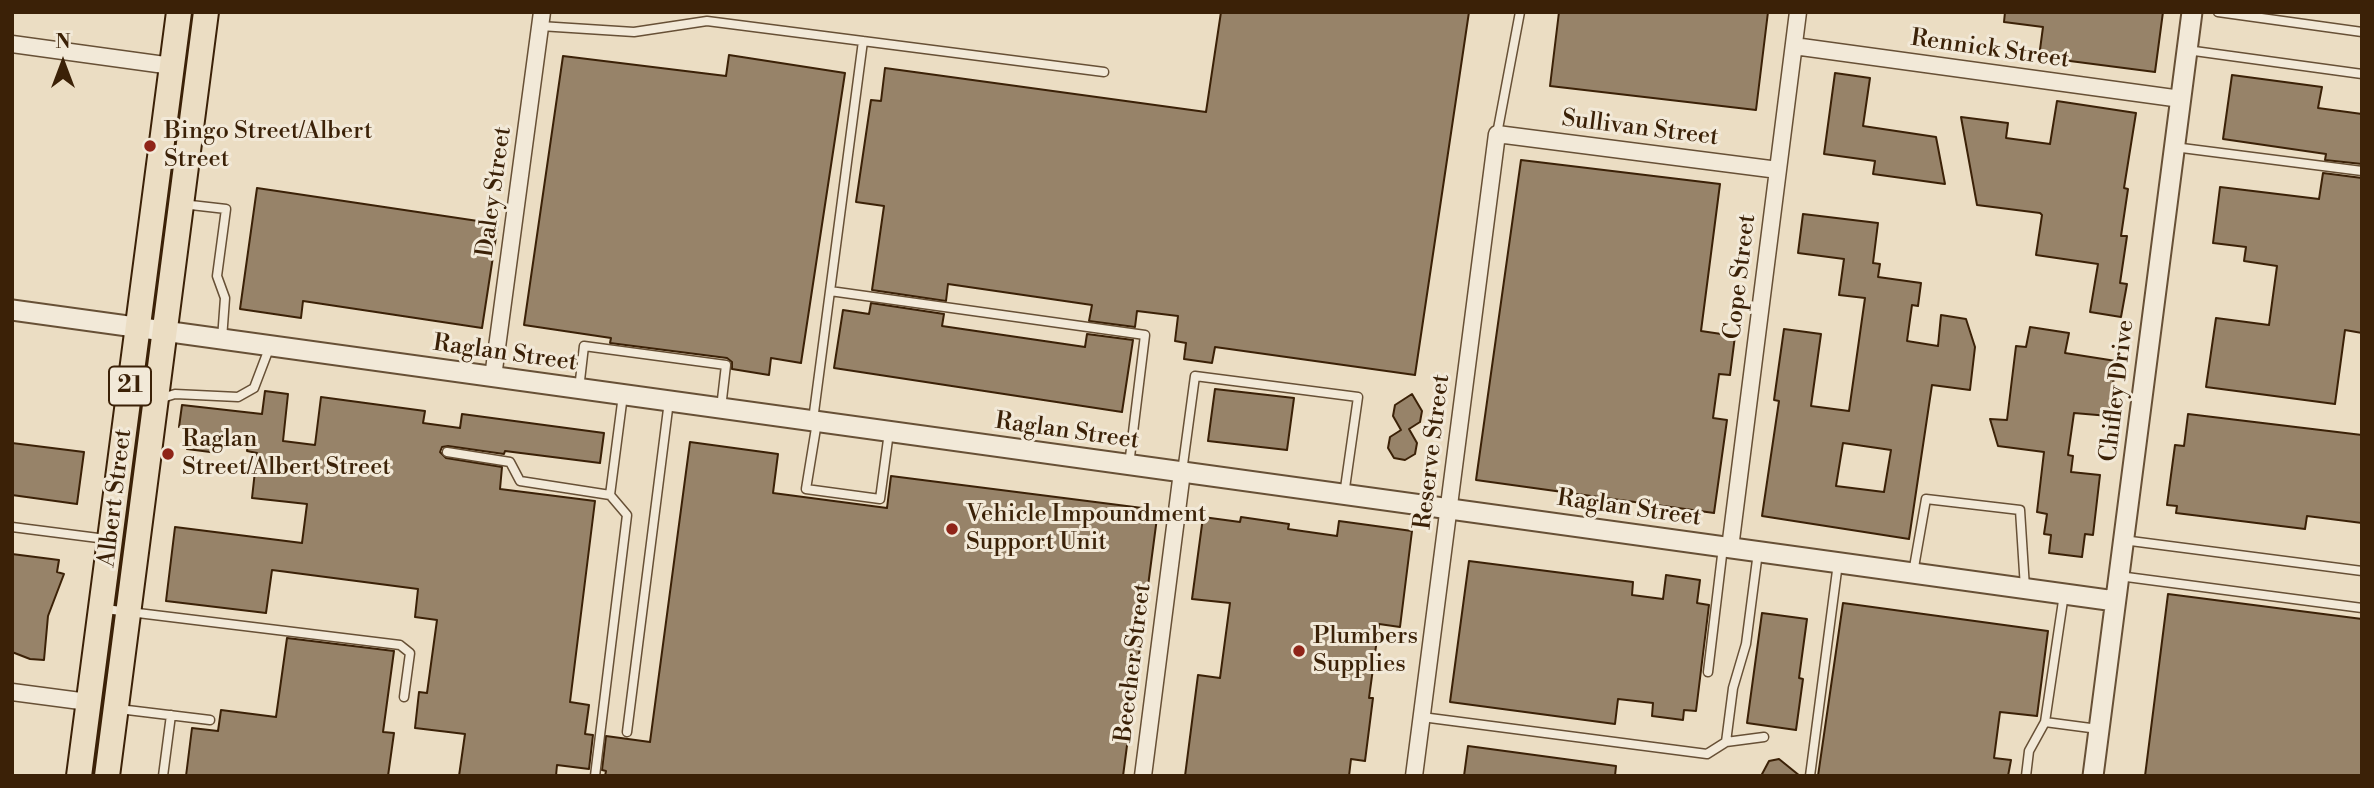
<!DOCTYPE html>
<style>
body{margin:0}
#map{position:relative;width:2374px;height:788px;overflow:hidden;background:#ebddc3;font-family:"Libre Bodoni",serif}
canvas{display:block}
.frame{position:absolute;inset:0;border:14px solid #3b2107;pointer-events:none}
.north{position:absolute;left:28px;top:28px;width:70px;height:70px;-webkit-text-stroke:5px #f2e9d8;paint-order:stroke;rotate:0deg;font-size:19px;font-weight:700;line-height:28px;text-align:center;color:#3b2107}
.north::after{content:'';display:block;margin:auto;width:24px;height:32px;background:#3b2107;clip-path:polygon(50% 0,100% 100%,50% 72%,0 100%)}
</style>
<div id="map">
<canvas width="2374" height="788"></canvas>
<div class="frame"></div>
<div class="north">N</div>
</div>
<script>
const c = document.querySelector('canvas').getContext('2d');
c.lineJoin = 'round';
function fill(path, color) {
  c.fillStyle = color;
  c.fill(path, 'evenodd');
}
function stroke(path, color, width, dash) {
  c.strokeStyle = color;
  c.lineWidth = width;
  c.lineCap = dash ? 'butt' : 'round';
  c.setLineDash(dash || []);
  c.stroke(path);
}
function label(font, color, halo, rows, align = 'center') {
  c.font = font + ' "Libre Bodoni",serif';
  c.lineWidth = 6;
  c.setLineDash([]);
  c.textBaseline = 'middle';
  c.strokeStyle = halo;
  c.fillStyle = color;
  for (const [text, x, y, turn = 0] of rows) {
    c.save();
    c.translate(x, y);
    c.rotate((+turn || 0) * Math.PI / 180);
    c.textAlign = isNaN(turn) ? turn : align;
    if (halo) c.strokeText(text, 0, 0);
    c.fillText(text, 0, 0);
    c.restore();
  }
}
const building = new Path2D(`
 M1221,12H1469L1415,375L1215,347L1212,363L1184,359L1186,343L1175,341L1178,316L1137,311L1135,327L1089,321L1092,305L948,284L946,301L872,290L884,206L856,202L871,100L881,101L885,68L1206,112Z
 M1559,12H1768L1756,110L1550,86Z
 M2005,12H2163L2155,72L2039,57L2043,27L2004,22Z
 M729,55L845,73L801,363L771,358L769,375L732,369V362L727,358L610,343L611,338L524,325L563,56L726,76Z
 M1835,73L1870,78L1863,126L1936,137L1945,184L1873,174L1875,161L1824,154Z
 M2232,75L2322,87L2318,108L2362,114V164L2325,160L2326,154L2223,139Z
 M2057,101L2136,113L2124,188L2128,189L2121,236H2127L2120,283L2127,284L2121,317L2090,312L2098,264L2036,255L2042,215L2040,213L1977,205L1961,117L2008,123L2006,138L2050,144Z
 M1521,160L1720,184L1701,331L1735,336L1730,375L1719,374L1713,418L1727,420L1714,513L1476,480Z
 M2323,173L2362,178V333L2345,330L2335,404L2206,387L2216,318L2269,325L2277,266L2244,261L2246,247L2213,243L2220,187L2319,199Z
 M257,188L498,224L482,328L303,301L301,318L240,309Z
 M1803,214L1878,223L1873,263L1880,264L1878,277L1921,283L1918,306L1912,305L1907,341L1938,346L1941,315L1966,319L1975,347L1970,390L1932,385L1909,539L1762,516L1779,401L1774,400L1784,329L1821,334L1811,406L1849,411L1865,298L1839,295L1844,259L1798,253ZM1843,443L1891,450L1884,492L1836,486Z
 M871,303L944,314L942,326L1085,347L1087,334L1133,340L1122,412L834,368L843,310L869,314Z
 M2030,327L2069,333L2065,353L2116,361L2109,416L2074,413L2068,455L2073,456L2071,472L2100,475L2093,535L2085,534L2082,557L2049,553L2051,535L2044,534L2047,514L2037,512L2044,452L1998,446L1990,419L2007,420L2016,346L2026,347Z
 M1215,389L1294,398L1287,450L1208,441Z
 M265,391L288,394L283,441L315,445L321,397L425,411L423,423L460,428L462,414L604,433L600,463L505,451L504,454L448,446L442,447L440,452L446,458L502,467L500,489L595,501L570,702L589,705L585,734L593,735L589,769L557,765L556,776H459L465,734L415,728L419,692L427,693L437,620L415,617L418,589L272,570L266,613L166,601L175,527L302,543L307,504L252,498L257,453L247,451L249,436L220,433L218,453L187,449L189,428L179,427L182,405L262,414Z
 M1412,394L1422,411L1420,422L1409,429L1417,443L1415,454L1405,460L1394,458L1388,448L1390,437L1401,430L1393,416L1395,405Z
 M2188,414L2362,435V523L2307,516L2305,529L2176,513L2177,506L2167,505L2175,445L2184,446Z
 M690,442L778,454L773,493L887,508L891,476L1158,510L1123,776H605L606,771L602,770L606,736L650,742Z
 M12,443L84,452L77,504L12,495Z
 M1203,517L1240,522L1241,517L1289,524L1288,529L1337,536L1339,521L1412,531L1400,627L1379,624L1369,698H1373L1365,761L1351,759L1349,776H1185L1198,675L1220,678L1230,603L1192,599Z
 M12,554L59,560L57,572L64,574L48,616L44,660L30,659L12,652Z
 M1469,561L1633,582L1632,595L1663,599L1666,575L1700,580L1697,603L1709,605L1696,711L1684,710L1683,720L1652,716L1653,703L1618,699L1615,724L1450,702Z
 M2168,594L2362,619V776H2145Z
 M1843,603L2048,631L2037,716L2000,712L1994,758L2011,760L2008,776H1818Z
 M1762,613L1807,619L1799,678L1803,679L1796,730L1747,723Z
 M287,638L394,651L383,732L394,733L388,776H186L192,728L218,731L221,710L276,717Z
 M1468,746L1616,766L1615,776H1464Z
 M1779,759L1800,776H1761L1769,761Z`);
fill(building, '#978369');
stroke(building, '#3b2107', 2);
const service = new Path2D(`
 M2218,12L2362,32
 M540,26L634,32L707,21L1104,72
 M2187,50L2362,74
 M1497,134L1520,12
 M2174,147L2362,171
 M182,204L226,209L217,276L225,298L222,339
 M830,291L1145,335L1129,465
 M579,389L584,346L726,365L721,408
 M159,399L175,394L238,397L254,388L270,346
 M813,420L863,41
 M817,422L806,489L880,499L889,432
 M447,452L510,462L520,481L610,495L623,395
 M1182,472L1195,376L1358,397L1344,495
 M12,527L106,539
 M2123,540L2362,571
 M1913,573L1926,499L2020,510L2025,588
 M2119,576L2362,608
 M105,609L400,645L410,653L404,697
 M1708,672L1723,547
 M119,709L210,720
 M1422,717L1707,754L1726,742L1764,737
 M2045,722L2098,729
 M627,732L669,401
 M1726,742L1733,688L1746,644L1758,552
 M163,776L171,715
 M595,776L627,515L610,495
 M1810,776L1838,563
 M2026,776L2029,751L2045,722L2064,594`);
const minor = new Path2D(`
 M12,44L172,66
 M1794,46L2181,99
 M493,377L542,12
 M1730,548L1798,12
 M12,692L88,702
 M1143,776L1182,472
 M1414,776L1497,134L1778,170`);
const tertiary = new Path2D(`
 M12,310L2115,601
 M2093,776L2192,12`);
const primary = new Path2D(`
 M79,776L179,12
 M107,776L206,12`);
stroke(service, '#675036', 11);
stroke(minor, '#675036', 19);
stroke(tertiary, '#675036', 23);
stroke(primary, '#3b2107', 28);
stroke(service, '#f2e9d8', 8);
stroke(minor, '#f2e9d8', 16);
stroke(tertiary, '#f2e9d8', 19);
stroke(primary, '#ebddc3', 24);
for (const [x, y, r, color] of [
 [150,146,7,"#8f2418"],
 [168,454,7,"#8f2418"],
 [952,529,7,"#8f2418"],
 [1299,651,7,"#8f2418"]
]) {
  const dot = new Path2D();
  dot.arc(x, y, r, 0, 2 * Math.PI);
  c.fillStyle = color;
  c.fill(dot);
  stroke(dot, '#f2e9d8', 2.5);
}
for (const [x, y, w] of [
 [130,386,42]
]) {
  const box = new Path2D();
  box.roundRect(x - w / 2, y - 19.5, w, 39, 5);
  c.fillStyle = '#f2e9d8';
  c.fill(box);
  stroke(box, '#3b2107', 2);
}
label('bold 23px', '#3b2107', null, [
 ["21",130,386]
]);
label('24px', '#3b2107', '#f2e9d8', [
 ["Rennick Street",1990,50,8],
 ["Sullivan Street",1640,129,7],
 ["Daley Street",495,192,-82],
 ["Cope Street",1741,277,-83],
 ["Raglan Street",505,354,8],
 ["Chifley Drive",2118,391,-83],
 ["Raglan Street",1067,432,8],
 ["Reserve Street",1433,452,-83],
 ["Albert Street",116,498,-83],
 ["Raglan Street",1629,509,8],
 ["Beecher Street",1134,663,-83]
]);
label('24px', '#3b2107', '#f2e9d8', [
 ["Bingo Street/Albert",164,132],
 ["Street",164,160],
 ["Raglan",182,440],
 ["Street/Albert Street",182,468],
 ["Vehicle Impoundment",966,515],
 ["Support Unit",966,543],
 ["Plumbers",1313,637],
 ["Supplies",1313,665]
], 'left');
</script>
